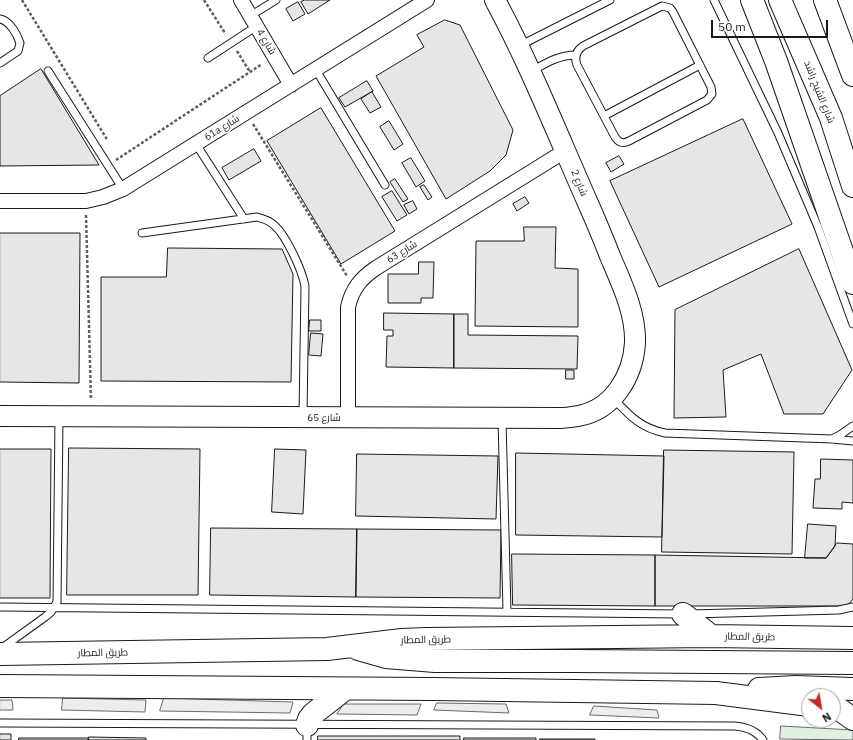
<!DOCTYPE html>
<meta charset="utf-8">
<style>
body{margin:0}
#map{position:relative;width:853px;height:740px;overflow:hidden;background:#fff;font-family:"IBM Plex Sans",sans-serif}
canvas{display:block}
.north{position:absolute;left:801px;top:688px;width:40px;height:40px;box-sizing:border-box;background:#fff;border:1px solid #a3a3a3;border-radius:50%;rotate:149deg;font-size:11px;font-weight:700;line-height:16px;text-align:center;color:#1a1a1a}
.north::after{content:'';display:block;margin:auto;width:14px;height:18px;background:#c62828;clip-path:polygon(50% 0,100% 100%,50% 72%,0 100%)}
.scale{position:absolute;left:711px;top:20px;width:117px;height:18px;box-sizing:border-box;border:2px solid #1a1a1a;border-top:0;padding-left:5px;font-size:12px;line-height:14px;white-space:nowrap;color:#1a1a1a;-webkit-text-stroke:3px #fff;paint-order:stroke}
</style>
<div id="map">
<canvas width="853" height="740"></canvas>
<div class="north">N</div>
<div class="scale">50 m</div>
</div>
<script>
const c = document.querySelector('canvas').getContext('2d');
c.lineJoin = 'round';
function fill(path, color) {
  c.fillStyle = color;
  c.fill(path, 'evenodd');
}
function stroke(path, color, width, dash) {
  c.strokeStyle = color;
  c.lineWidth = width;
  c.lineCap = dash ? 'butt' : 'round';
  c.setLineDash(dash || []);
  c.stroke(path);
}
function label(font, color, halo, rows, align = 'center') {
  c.font = font + ' "IBM Plex Sans",Cairo,sans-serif';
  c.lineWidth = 3;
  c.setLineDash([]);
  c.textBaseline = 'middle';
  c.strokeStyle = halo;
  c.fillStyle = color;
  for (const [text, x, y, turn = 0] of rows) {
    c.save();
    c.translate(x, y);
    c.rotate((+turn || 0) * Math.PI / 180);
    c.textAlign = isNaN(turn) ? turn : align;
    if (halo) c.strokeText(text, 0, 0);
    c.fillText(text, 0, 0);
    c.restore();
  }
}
const green = new Path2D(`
 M781,726L853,730V740L780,739Z`);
fill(green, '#e0efe3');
stroke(green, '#6a6a6a', 1);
const parking = new Path2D(`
 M63,698L146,700L145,712L62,710Z
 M164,698L293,702L290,713L160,711Z
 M0,700H12L13,710H0Z
 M437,703L506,704L509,713L434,710Z
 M344,704H421L417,715L337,714Z
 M594,706L657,710L659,718L590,715Z`);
fill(parking, '#ededed');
stroke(parking, '#6a6a6a', 1);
const building = new Path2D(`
 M305,0H330L308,14L301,2Z
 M298,2L305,14L293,21L286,9Z
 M445,20L460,25L513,130L506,155L490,171L446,199L376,76L424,47L417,35Z
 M41,69L99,165L0,166V96Z
 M367,81L373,91L345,107L339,98Z
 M372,92L381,107L370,113L361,99Z
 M321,108L395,231L341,264L267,141Z
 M743,119L792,224L659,287L610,181Z
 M389,121L403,144L394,150L380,127Z
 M254,149L261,161L229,180L222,168Z
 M619,156L624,164L611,172L606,163Z
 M411,158L425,181L416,187L402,163Z
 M395,179L408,199L403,202L390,182Z
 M424,185L432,197L428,200L420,187Z
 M392,191L407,215L397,221L382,197Z
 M525,197L529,203L517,211L513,204Z
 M413,201L417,209L409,214L404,205Z
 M524,227H556L555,268L578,269V327L475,326L476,241H524Z
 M0,233H80L79,383L0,382Z
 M168,248L282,249L293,274L291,382L101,381V277H166Z
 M799,249L852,370L823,414H784L761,354L723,370L726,417L674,418L675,310Z
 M419,262H434L433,298H421V303H388V274H418Z
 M384,313L454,314V368L386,367L387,336H393V330H384Z
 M454,314H468V335L578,336L577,369L454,368Z
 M310,320H321V331H309Z
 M311,333L323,334L321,356L309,355Z
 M566,370H574V379H566Z
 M69,448L200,449L198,595H67Z
 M0,449H51L50,598H0Z
 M275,449L306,450L303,514L272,512Z
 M664,450L794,452L792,554L662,552Z
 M516,453L664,456L662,537L516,535Z
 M357,454L498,456L496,519L356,516Z
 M821,459L853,460V503L842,502V509L813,508L815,479H820Z
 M808,524L836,526L835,546L826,558H805Z
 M211,528L357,529L356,597L210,595Z
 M357,529L501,530L500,598L356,597Z
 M837,543L853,544V599L847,606H655V555L826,558Z
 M512,554L655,555V606L513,605Z
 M0,734H11V740H0Z
 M318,736H460V740H318Z
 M89,737L146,738V740H89Z
 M19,738H88V740H19Z
 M464,738H536V740H464Z
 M540,739H595V740H540Z`);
fill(building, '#e6e6e6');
stroke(building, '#1a1a1a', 1);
const lane = new Path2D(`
 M714,0L778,133L818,227L853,324
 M662,6L670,8L673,12L711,87L712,94L707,100L629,141C623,144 619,143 615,137L577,65C574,57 576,51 583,46Z
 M250,16L276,0
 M0,19C10,21 17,34 20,43L18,51L0,63
 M519,46L610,0
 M208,58L257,26
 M316,70L385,185
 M48,71L123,189
 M532,71C546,63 559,55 576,55
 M604,116L700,65
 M196,144L244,219
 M142,233L257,217C263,219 269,220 274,225C286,235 302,270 305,286L303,415
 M613,398C629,415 640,428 665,433L832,439L853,441
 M502,420L507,611
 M832,439L840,435L853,426
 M0,607L681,614
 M691,614L839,610L853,607
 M2,648L45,617L51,612L57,602L59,418
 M0,723L735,726C746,727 756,730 763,740
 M307,727V740`);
const street = new Path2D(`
 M241,0L291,85
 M0,201H86L103,197L123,189L427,0
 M348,418V307C352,289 361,278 376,268L565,151`);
const secondary = new Path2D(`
 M0,416L560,418C566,418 572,417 578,416C613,410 633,376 635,343C636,313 622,284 610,256C603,238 595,219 587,201C557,133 530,65 495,0`);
const primary = new Path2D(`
 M752,0L776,61L853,283
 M780,0L831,118L853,186`);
const highway = new Path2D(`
 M825,0L853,75
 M683,614L711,636
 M358,649L386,657L435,661H573L853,663
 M0,654L327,649L402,640L426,639L711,636L853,638
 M0,686L432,689L716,693L809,705
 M759,689L796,687L853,689
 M836,707L853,719
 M307,725L309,719L313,714L345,689`);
stroke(lane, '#1a1a1a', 9);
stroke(street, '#1a1a1a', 16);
stroke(secondary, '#1a1a1a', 22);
stroke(primary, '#1a1a1a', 24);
stroke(highway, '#1a1a1a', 24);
stroke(new Path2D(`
 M22,0L108,141
 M204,0L225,33
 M237,51L250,72
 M253,124L347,276
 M116,160L262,64
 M86,215L91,400`), '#5f5f5f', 2.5, [3, 2]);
stroke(lane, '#fff', 7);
stroke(street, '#fff', 14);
stroke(secondary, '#fff', 20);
stroke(primary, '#fff', 22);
stroke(highway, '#fff', 22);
label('10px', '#1a1a1a', '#fff', [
 ["شارع 4",266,42,59],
 ["شارع الشيخ راشد",819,92,68],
 ["61a شارع",222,128,-32],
 ["شارع 2",579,183,67],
 ["شارع 63",402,252,-32],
 ["شارع 65",324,418],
 ["طريق المطار",750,637,1],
 ["طريق المطار",426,640,-1],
 ["طريق المطار",103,653,-1]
]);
</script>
